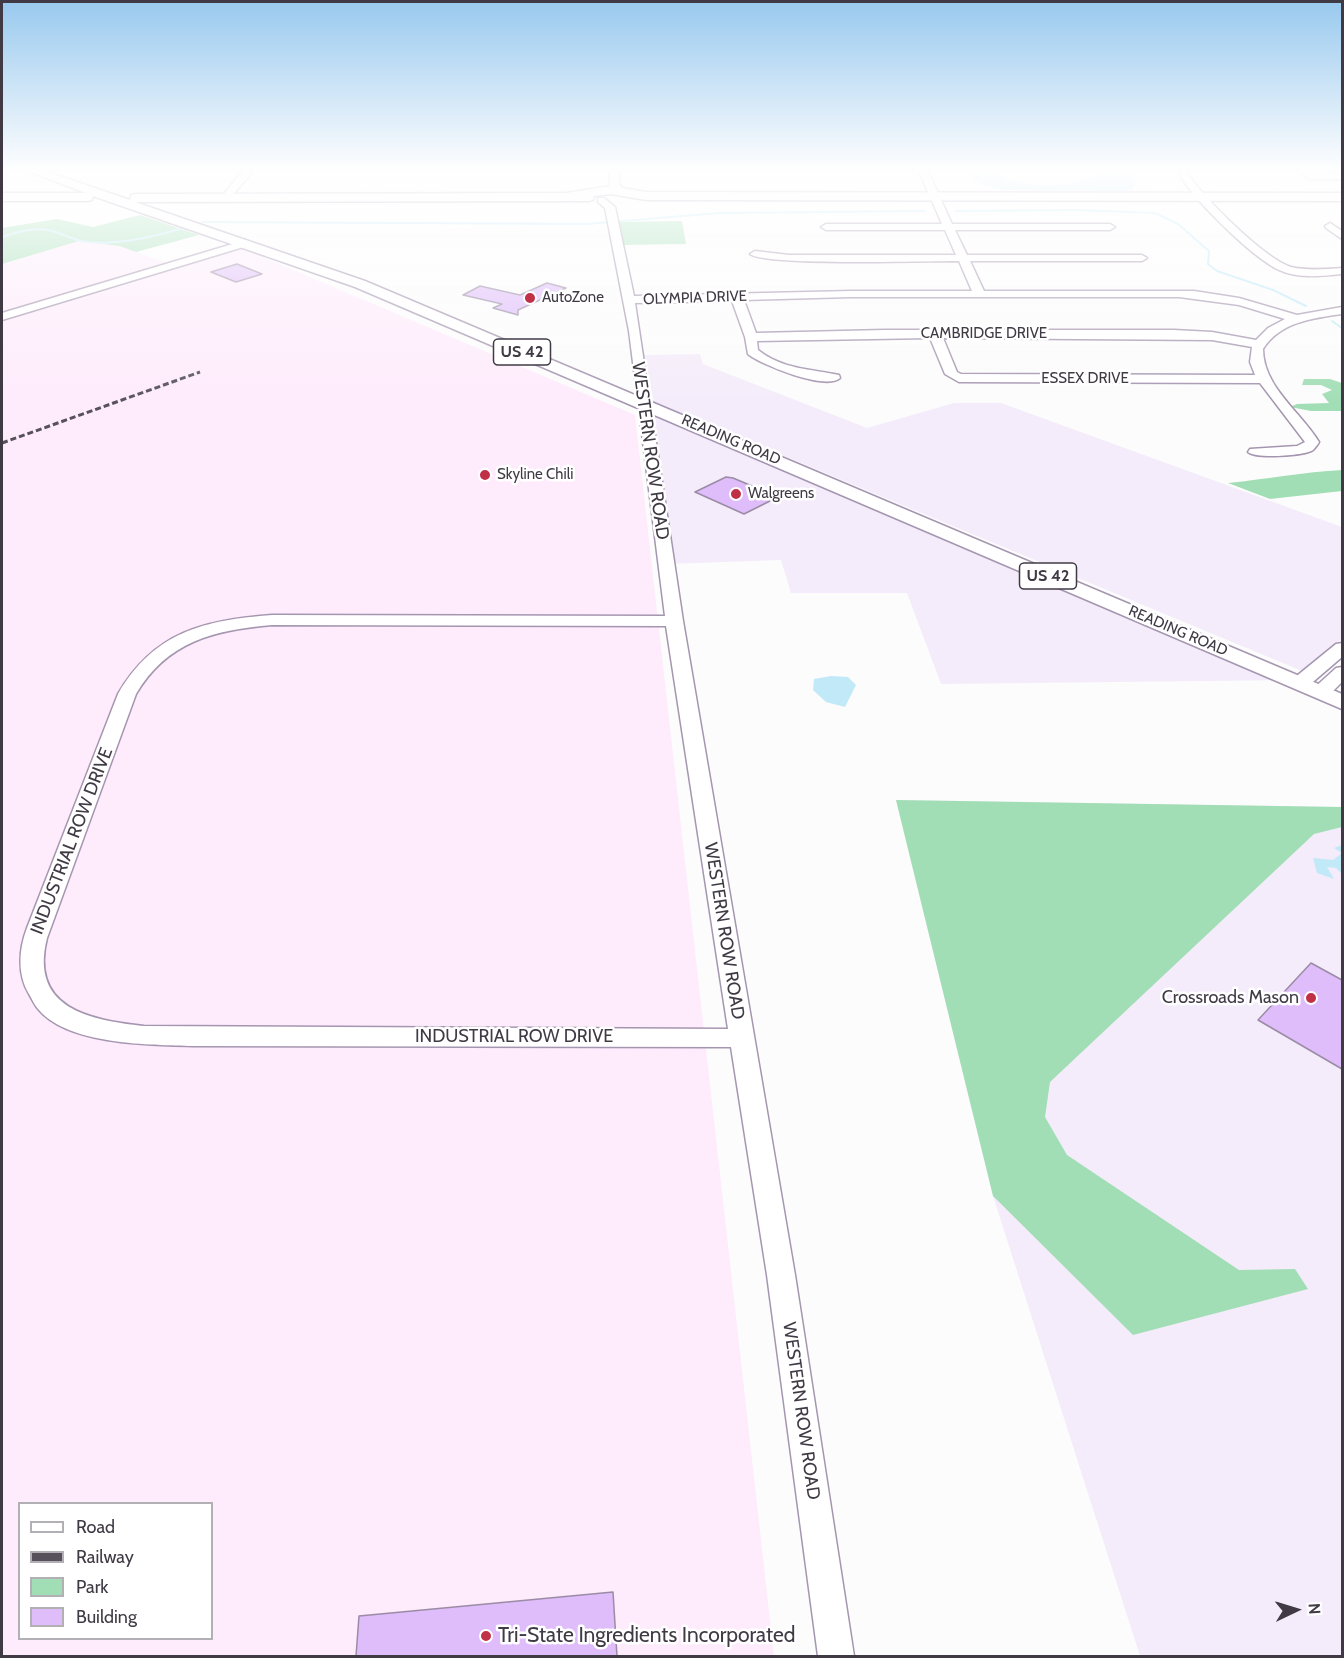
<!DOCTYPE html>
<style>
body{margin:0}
#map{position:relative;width:1344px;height:1658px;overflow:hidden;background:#fcfcfc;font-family:Cabin,sans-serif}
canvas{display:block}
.frame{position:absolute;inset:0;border:3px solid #403a45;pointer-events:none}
.legend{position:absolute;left:18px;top:1502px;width:195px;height:138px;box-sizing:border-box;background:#fff;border:2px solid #b3b0b5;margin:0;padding:8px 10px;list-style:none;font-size:18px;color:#403a45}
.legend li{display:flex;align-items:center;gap:12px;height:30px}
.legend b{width:30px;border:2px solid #b3b0b5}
.north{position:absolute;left:1266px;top:1580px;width:60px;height:60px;-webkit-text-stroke:4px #fff;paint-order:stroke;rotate:86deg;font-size:16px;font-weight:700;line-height:24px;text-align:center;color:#403a45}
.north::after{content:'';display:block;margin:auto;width:21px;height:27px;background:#403a45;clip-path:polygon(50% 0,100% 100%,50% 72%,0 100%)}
</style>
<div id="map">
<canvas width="1344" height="1658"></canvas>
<div class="frame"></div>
<ul class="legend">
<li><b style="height:8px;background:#fff"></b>Road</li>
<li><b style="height:8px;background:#56515b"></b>Railway</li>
<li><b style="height:16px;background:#a2deb5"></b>Park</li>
<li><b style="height:16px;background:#dfbcfa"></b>Building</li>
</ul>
<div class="north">N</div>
</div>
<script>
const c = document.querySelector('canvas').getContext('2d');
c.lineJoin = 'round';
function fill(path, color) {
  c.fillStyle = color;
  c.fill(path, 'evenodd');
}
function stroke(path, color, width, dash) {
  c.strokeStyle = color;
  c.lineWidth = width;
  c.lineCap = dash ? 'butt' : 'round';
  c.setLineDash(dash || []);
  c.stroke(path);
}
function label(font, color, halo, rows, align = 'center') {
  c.font = font + ' Cabin,sans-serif';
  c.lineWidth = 5;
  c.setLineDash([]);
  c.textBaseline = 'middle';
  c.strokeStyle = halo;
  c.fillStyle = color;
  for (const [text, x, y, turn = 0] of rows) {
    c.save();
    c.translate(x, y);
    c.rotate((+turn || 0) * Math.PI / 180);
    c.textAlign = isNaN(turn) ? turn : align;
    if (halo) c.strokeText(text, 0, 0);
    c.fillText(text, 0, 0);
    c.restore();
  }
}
fill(new Path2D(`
 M700,354L703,364L867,428L954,403H1001L1342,527V639L1302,671L654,402L644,355Z
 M645,404L1292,680L941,684L907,593H791L781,560L666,564Z
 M896,800L1342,807V1656H1140L993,1196Z`), '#f4ecfa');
fill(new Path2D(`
 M79,241L119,246L167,263L230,243L635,415L774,1656H2V264ZM20,1504H212V1638H20Z`), '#feebfc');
fill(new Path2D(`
 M140,215L199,235L136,252L119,246L79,241L2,264V228L57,219L93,227Z
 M682,221L686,244L622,245L613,222Z
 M1304,379H1330L1342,383V411H1311L1290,407L1297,404L1329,403L1322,394L1332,390L1321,385H1302Z
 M1342,470V491L1270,499L1228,483C1267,479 1304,472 1342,470Z
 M896,800L1342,807V827L1314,834L1050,1082L1045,1117L1067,1155L1239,1270L1295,1269L1308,1289L1133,1335L993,1196Z`), '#a2deb5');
fill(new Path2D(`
 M968,171C976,171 985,169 992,171C998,172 1003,178 1009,180C1037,188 1071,187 1098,175L1100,171H1130V176L1136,182L1132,190L1123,191L1008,190C993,189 974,186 968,171Z
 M831,676L848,677L856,685L845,707L826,702L813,690L814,679Z
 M1342,845V874L1336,868L1327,867L1334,879L1317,873L1313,858L1333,860L1342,853L1334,848Z`), '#c1e9f8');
stroke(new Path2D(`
 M956,211L1077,210L1155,213L1178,224L1209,251L1208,264L1217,271L1273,290L1306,306
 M202,222L587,224L719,213L925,211
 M2,237C20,231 38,226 56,232C67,236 76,241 87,242C120,245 152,237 183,228
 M1332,321L1342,328`), '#c1e9f8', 2);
const building = new Path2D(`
 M237,264L262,274L236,282L211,272Z
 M547,283L566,288L518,310V315L493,308L502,304L463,295L480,286L520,295Z
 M726,477L733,478L778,497L744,514L695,492Z
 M1311,963L1342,980V1069L1258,1020Z
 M613,1592L617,1656H356L359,1616Z`);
fill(building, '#dfbcfa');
stroke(building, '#9b8ca6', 1.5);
const minor = new Path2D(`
 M243,171H253L229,199H223V195Z
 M610,171H619V184L625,191L623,193H617L609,185Z
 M919,171H928L952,224H1110L1115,227L1110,230H955L967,255H1142L1147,258L1142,261H970L984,291H1194L1239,298L1297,315L1342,307V314C1313,318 1280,322 1263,349C1263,387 1301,412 1319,442C1319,443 1314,449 1313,450C1304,456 1255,459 1248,452L1250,449L1297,446L1305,442L1260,383L959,382L945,374L930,338L757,341L758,350C781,369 811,369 839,375L840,378C827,391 761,365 748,354L745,337L732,301L635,303L683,621L795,1275L854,1656H818L767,1275L731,1047L193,1046C151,1045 69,1045 39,1010C35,1006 32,999 29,994C17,974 19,949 27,928L118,694C154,632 204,620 272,615L665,616L629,331L605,208L598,202V198H604L615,207L634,296L851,291H972L959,261C928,261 765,266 750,254L755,251L789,255H956L945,230H826L821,227L826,224H942ZM851,297H1179L1239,305L1285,319L1268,328L1256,340L1212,332L1174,330H885L756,333L744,300ZM943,338L1212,340L1252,347L1250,362L1255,375L961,374L957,372ZM272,625L666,626L728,1029L144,1026C90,1020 29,1009 47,938L136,694C167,641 215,630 272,625Z
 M1178,171H1186C1200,195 1265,259 1291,267C1307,271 1326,269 1342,268V274C1322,276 1298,279 1279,270C1252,257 1190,197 1178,171Z
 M1298,171L1342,173V179H1310Z
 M1330,223L1342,231V239L1326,228L1325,226Z
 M246,240L251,243L250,245L2,320V313Z
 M1342,643V657L1307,687H1293L1291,683L1293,679L1336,644Z
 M1342,667V682L1328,696H1314L1312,692L1314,688L1336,668Z`);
const major = new Path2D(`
 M28,171H45L130,200L131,195L135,194L566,193L611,186L646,192L1342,193V201L646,200L611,194L594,196L593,200L589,201L135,202L365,281L1342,694V709L355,287L93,196L92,200L88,201H2V193H86Z`);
stroke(minor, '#a596b0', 3);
stroke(major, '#a596b0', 3);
fill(minor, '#fff');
fill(major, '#fff');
stroke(new Path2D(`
 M2,443L200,372`), '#56515b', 3, [6, 3]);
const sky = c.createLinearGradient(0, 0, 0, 403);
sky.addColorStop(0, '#98c9ee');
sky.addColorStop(0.42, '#fefefe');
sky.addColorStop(1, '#fefefe00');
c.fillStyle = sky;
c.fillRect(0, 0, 1344, 403);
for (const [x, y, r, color] of [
 [530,298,6,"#c03047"],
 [485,475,6,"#c03047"],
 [736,494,6,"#c03047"],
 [1311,998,6,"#c03047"],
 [486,1636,6,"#c03047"]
]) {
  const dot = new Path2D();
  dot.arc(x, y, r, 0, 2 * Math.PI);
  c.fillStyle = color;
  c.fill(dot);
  stroke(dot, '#fff', 2);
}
label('15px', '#403a45', '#fff', [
 ["AutoZone",542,298],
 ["Skyline Chili",497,475],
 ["Walgreens",748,494]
], 'left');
label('15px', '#403a45', '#fff', [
 ["OLYMPIA DRIVE",695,298,-2],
 ["CAMBRIDGE DRIVE",984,334],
 ["ESSEX DRIVE",1085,379],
 ["READING ROAD",731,440,23],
 ["READING ROAD",1178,631,23]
]);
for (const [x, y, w] of [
 [522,352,57],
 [1048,576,57]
]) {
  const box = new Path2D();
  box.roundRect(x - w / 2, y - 13, w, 26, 4.5);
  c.fillStyle = '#fff';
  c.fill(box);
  stroke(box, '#403a45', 1.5);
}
label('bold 16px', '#403a45', null, [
 ["US 42",522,352],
 ["US 42",1048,576]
]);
label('18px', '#403a45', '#fff', [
 ["WESTERN ROW ROAD",650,451,82],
 ["INDUSTRIAL ROW DRIVE",72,841,-69],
 ["WESTERN ROW ROAD",724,931,81],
 ["INDUSTRIAL ROW DRIVE",514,1037],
 ["WESTERN ROW ROAD",801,1411,82]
]);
label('18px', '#403a45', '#fff', [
 ["Crossroads Mason",1299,998]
], 'right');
label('21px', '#403a45', '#fff', [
 ["Tri-State Ingredients Incorporated",498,1636]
], 'left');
</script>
